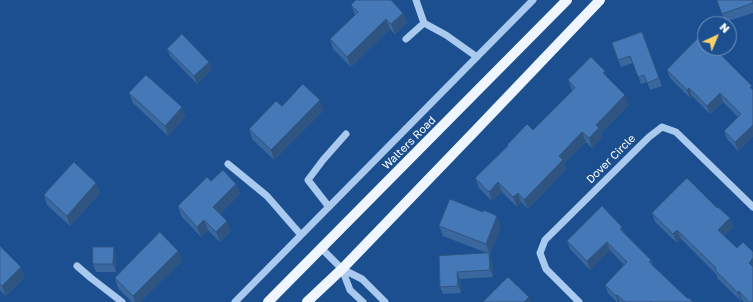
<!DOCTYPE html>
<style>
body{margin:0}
#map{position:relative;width:753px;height:302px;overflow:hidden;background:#1b4f8f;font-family:"Golos Text",sans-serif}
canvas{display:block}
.north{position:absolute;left:697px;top:16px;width:40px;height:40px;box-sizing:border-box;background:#1b4f8f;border:1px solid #7695bc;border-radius:50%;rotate:44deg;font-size:11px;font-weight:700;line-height:16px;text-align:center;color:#fff}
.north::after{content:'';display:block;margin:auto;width:14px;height:18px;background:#ffd166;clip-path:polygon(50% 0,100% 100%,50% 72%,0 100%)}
</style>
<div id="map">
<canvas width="753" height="302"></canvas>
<div class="north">N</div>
</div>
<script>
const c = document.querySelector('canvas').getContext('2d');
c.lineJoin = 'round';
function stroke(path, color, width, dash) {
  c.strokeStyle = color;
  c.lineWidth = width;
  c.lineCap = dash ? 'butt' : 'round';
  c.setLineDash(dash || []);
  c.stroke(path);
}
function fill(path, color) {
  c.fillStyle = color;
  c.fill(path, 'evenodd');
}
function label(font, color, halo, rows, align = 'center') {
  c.font = font + ' "Golos Text",sans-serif';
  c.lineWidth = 3;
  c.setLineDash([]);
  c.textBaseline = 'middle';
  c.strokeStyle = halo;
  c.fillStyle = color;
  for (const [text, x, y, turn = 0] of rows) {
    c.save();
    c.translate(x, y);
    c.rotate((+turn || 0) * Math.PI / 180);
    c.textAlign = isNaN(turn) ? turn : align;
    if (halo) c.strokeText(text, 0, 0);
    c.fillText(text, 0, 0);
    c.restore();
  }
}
stroke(new Path2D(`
 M416,0L424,23
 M406,39L424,23L446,35L477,57
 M228,164L267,196L301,235
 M329,207L308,180L323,160L346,134
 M321,248L342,269L362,279L385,302
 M77,266L91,278L122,302
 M342,269L350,290L363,302
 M235,302L533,0
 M579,302L546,269L540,253L545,240L649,137L662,127L676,132L753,207`), '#a9c9ee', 7);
stroke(new Path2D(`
 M268,302L567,0
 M307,302L342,269L475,131L600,0`), '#f0f6ff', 10);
fill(new Path2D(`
 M717,0H753V13L725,22Z
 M351,5L403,13L407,23L395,34L390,29L351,67L333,49L330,39L355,15Z
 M642,32L662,86L650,90L647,82L641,84L633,63L621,67L612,43Z
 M167,49L209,62L212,69L197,84L170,56Z
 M667,70L753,89V136L738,151L727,139L724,131L738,117L723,102L710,114L692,96L690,98L670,78Z
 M568,80L629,105L601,133L603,137L592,148L586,142L564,163L566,169L528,209L521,202L517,207L502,192L492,201L479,188L475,178L507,146V145L533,130L572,91Z
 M129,93L182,107L185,117L168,136L133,103Z
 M282,106L324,110L274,160L252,139L249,129Z
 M211,181L236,184L240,194L220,214L231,231L220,242L208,230L201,237L181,216L178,206Z
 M96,183L100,193L70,226L47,205L44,195Z
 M717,208L730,218L733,227L724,236L753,302H744L742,300L741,301L718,279L716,274L681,239L677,243L655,222L652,213Z
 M439,226H501L490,254H489L492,260L493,277L460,279L461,293L443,294L440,287L439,256L487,253L443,236Z
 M622,227L625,235L651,260L653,266L688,299L693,302H617L608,293L605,285L624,265L610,250L590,270L570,249L567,241Z
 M0,246L25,277L6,296L0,290Z
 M116,254V272H96L93,264Z
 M182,261L140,302H132L118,288L115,278Z`), '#3a679d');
fill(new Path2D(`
 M403,13L407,23L395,34L391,24Z
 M386,19L390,29L351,67L347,57Z
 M209,62L212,69L197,84L194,76Z
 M605,71L608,81L603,73Z
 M689,88L692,96L690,98L687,90Z
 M720,93L723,102L710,114L707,106Z
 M625,95L629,105L601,133L603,137L592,148L589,138L596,125Z
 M320,100L324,110L274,160L271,150Z
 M182,107L185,117L168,136L165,126Z
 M753,125V136L738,151L735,142Z
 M582,132L586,142L564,163L566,169L528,209L524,200L559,156Z
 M498,182L502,192L492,201L489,192Z
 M96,183L100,193L70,226L67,216Z
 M236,184L240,194L217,217L213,207Z
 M518,193L521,202L517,207L513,197Z
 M497,216L501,226L490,254L486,244Z
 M730,218L733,227L722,239L718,230Z
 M204,220L208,230L201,237L197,227Z
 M227,221L231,231L220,242L216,232Z
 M622,227L625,235L620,229Z
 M677,230L681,239L677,243L673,234Z
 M607,242L610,250L590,270L587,261Z
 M114,247L116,254V272L113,264Z
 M178,251L182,261L140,302H135L133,296Z
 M489,253L492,260L493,277L490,270Z
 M753,258V270L749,263Z
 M21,267L25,277L6,296L2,286Z
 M457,272L460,279L461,293L458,286Z
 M739,291L742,300L741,301L737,292Z
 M617,295L620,302H618L616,296Z
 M529,297L531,302H524Z`), '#305480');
const building = new Path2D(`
 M356,0H391L403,13L391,24L386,19L347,57L330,39L358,12L351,5Z
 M717,0H753V3L722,14Z
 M642,32L659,78L647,83L644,75L638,77L630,56L618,60L612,43Z
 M182,34L209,62L194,76L167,49Z
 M701,35L705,38V48H714L752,86L750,87L753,90V125L735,142L724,131L741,114L720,93L707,106L689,88L687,90L667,70Z
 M591,57L605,71L603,73L625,95L596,125L599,128L589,138L582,132L559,156L563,160L524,200L518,193L513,197L498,182L489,192L475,178L508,146L507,145L527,124L533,130L575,88L568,80Z
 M146,75L182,107L165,126L129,93Z
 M303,84L320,100L271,150L249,129L276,101L282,106Z
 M74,162L96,183L67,216L44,195Z
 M223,170L236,184L213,207L227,221L216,232L204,220L197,227L178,206L207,177L211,181Z
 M687,178L717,208L718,207L730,218L718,230L737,248L743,242L753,252V258L749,263L753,267V302H749L739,291L737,292L715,270L716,268L677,230L673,234L652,213Z
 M450,199L483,212L484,210L497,216L486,244L439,226Z
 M602,206L622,227L620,229L651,260L649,262L688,299L689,298L693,302H651V301L650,302H625L617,295L616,296L605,285L627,262L607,242L587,261L567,241Z
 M160,232L178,251L133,296L115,278Z
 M0,246L21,267L2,286L0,284Z
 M93,247H114L113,264H93Z
 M489,253L490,270L457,272L458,286L440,287L439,256Z
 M508,277L529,297L524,302H483Z`);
fill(building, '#4478b7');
stroke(building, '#305480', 1);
label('11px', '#fff', '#1b4f8f', [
 ["Walters Road",409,143,-45],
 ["Dover Circle",611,159,-45]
]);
</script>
